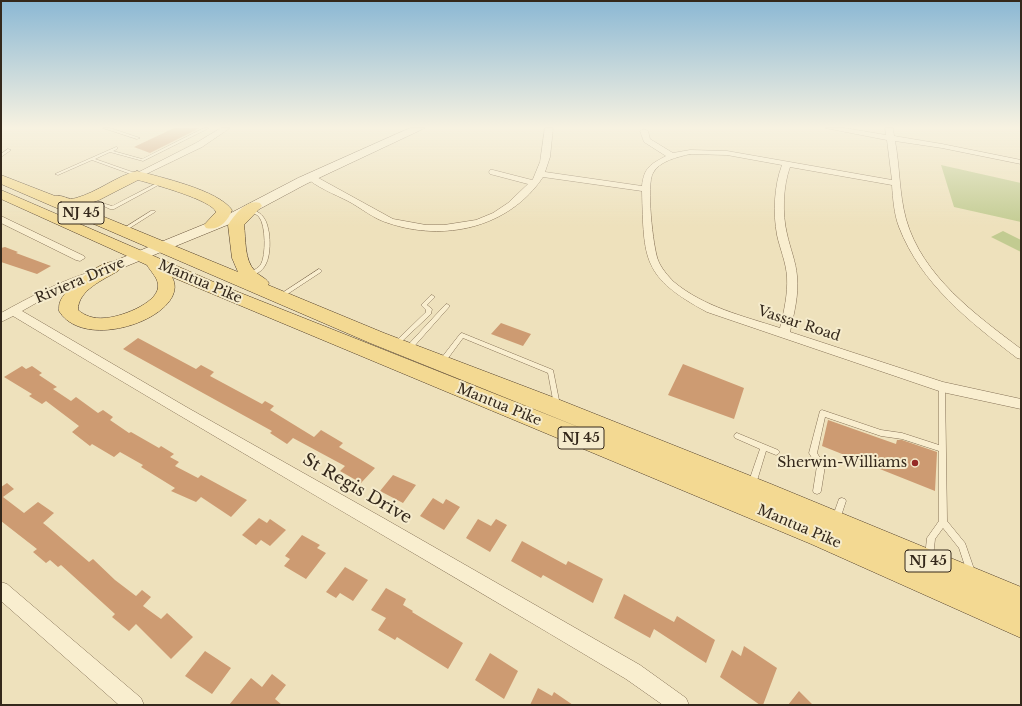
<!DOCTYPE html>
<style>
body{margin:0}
#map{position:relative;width:1022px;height:706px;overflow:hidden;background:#eee1bc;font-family:"Libre Baskerville",serif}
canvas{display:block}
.frame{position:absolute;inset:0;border:2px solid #34281b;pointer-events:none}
</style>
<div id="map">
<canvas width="1022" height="706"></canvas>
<div class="frame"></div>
</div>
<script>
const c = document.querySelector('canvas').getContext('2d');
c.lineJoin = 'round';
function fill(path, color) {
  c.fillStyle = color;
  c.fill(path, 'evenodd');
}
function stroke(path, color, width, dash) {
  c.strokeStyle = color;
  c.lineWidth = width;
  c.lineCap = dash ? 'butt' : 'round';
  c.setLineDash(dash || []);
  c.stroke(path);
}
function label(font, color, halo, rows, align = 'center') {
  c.font = font + ' "Libre Baskerville",serif';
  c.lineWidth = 4;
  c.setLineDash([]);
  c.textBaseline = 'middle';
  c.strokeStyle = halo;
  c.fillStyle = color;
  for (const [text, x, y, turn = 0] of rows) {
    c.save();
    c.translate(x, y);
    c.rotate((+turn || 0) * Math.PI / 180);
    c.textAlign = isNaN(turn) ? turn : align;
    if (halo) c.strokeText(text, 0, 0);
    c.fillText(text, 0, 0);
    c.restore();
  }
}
fill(new Path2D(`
 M941,165L1021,183V222L954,207Z
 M1003,231L1021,240V252L991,237Z`), '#c2cb91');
fill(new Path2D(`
 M174,128H200L150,153L134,147Z
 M5,247L18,252L16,253L51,266L37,274L1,262V248Z
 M501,323L531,334L523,346L491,334Z
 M138,338L196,369L201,365L214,372L210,376L262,404L265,401L274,406L270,410L314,437L321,430L343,443L339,447L375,468L361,483L340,471L345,466L293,438L287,444L270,433L272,431L123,349Z
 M683,364L744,388L734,419L668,395Z
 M22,366L26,369L32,366L42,373L39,375L57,387L53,389L71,401L76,397L98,413L103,410L113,417L110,420L129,433L131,432L159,448L161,446L174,454L170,457L179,462L175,466L198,478L201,475L247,500L231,517L201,497L196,502L171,491L175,488L141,467L143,465L120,452L114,457L92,444L90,446L72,432L79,426L46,401L42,404L29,396L32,394L4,377Z
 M828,420L896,444L897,440H902L937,452L935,491L822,446Z
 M393,475L416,485L403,503L380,491Z
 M7,483L14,489L3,497L24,513L38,502L54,513L43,523L48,527L89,562L93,559L115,580L136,596L142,590L151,597L143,606L161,619L167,613L193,637L171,659L136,624L129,631L112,617L115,614L61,565L58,567L50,560L46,563L33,552L37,549L1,521V487Z
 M433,498L443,504L446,499L460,507L444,530L420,516Z
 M259,518L267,523L270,519L286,530L270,546L261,540L256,545L242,535Z
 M478,519L491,526L496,519L507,525L490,552L466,538Z
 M302,535L320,545L317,548L326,553L306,579L284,566L290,559L285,556Z
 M522,541L566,565L568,561L603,579L593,603L543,575L541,578L511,561Z
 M345,567L368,580L353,601L340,593L336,598L326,592Z
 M386,588L406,599L403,605L413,611L412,612L463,643L448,669L397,637L395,640L378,630L386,618L371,610Z
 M624,594L674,622L677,616L715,640L706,663L654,629L650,638L614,618Z
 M744,646L777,668L763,705H760L720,677L732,650L741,656Z
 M205,651L231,668L212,694L185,676Z
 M490,653L518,671L504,699L475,680Z
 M272,674L286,685L275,699L282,705H229L251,678L262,687Z
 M538,688L552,696L554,692L573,705H530Z
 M799,691L813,705H788Z`), '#cd9b72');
const lane = new Path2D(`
 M103,128H110L140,138L137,139Z
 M204,128H209L143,161L110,152L95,159L138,174V176H136L92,160L58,175L55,174L116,147H117V149L113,151L142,159Z
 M8,149L11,150L1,157V154Z
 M161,181L164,182L114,209H110L97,203L99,202L112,206Z
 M248,209C254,209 261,213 264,218C267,222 268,228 269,233C271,249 270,276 247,275L246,274L247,273C252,271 258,269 261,264C266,256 266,225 259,217C257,214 252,213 248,211Z
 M151,211H155V212L125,231H123L121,230Z
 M319,269L321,270L322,271L321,272L286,295H282L281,294L282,293Z
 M432,295L435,297L427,305L432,309L431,314L398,345H394L393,344L394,343L426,312V310L421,305L430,296Z
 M447,304L450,306L449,307L410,351H406L405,349L406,347L445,305Z
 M462,333L553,370L560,405L559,407L557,408L555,407L554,405L548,373L463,338L443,365H439L438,363L439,361L460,334Z
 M940,385H944L945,387L947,521L965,543L975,572L974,575L971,576L968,575L959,548L943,528L935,539L933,557L932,560L929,561L926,560L925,557L927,538L939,521V451L902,439L881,436L825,417L817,453L825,466L821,491L820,493L817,494L814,493L813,491L817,466L809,453L820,411L822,410L881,430L902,433L939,445V387Z
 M737,433L778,450L780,452L778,454L776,455L766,451L756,484L755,486L752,487L749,486L748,484L760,449L735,438L734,436L735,434Z
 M842,498L845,499L846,501L839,522L836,523L833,522L832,519L839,499Z`);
const street = new Path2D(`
 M221,128H230L202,147L140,177H137L133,175L196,143Z
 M545,128H553L550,157L545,172L642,186C644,167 651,164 666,156L644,142L640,131L644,129L648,131L650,139L673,153L690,150L727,151L892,180L887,140L825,128H845L886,135L885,128H893L894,136L942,144L1021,160V164L942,148L895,141C900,167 899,193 906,219C922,276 976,315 1021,349V359L1017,358C970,322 921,284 899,227C894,214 893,199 892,185L790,167C783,186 782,214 787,234C790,248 796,262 797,276C799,295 794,313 790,332L943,382L1021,399V409L942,392L707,312C642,277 644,260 642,191L543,177C509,228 444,242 388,223C374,219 361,208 348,201C336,195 314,186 306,177L310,174L313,175L393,219L426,225H444L476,220L493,213L508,203L528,184L490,174L489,172L490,170H493L532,180L533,179L540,162ZM690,154L727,155L782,165C774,186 773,213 777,235C780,249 786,262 787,277C788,294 784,311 780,328C743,316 704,307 674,282C668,276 661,268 658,260C653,247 646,184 653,173C659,161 678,157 690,154Z
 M1,216L84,256L85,258L80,261L76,260L1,223Z
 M94,271L98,272L99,274L98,276L45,298L22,311L188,408L385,519L640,665L686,698L689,705H663L626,679C422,557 217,439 13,316L1,322V313C28,298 64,279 94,271Z
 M1,582L7,584L141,698L144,705H119L1,601Z`);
const secondary = new Path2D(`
 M410,128H425L306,184L237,221L117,270L112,272L107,270L104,267L107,264L227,215L298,178Z`);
const primary = new Path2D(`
 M137,171C160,177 218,190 232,210C228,221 219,231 206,228L204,225L216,212C212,200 153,184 138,180L99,200L80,207L238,272L232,258L228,225C235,215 246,199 260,203L262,206L244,225C246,239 244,260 255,271C259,276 265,277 269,283L268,285L384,333L555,398L771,484L1021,587V638L811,544L172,277C193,314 86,355 59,311C59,308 59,304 60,302C64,289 99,262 112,262C112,262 118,263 118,263L121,267L118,271C103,280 78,290 78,310C85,316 94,319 104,318C118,318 157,304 158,287C159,279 151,272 147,265L1,199V190L223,286L591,432L370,343L1,184V175L55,196C63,194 68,201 76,198C98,192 116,176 137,171Z`);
stroke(lane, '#857156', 1);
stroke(street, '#857156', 1);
stroke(secondary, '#675239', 1);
stroke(primary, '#523f2b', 1);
fill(lane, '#f9eecf');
fill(street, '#f9eecf');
fill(secondary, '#f9eecf');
fill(primary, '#f3d992');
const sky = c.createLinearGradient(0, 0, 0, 227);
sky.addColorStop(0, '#8bb8d4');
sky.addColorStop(0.56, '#f7f2e1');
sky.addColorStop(1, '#f7f2e100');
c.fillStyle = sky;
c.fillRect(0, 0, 1022, 227);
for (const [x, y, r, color] of [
 [915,463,4,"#952a26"]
]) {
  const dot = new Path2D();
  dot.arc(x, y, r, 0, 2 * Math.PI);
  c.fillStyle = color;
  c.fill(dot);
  stroke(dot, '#f5ebcc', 1.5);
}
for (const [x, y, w] of [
 [81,213,46],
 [581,438,46],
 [928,561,46]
]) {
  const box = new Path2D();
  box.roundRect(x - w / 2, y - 11, w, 22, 3);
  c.fillStyle = '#f5ebcc';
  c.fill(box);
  stroke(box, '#34281b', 1);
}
label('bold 13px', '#34281b', null, [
 ["NJ 45",81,213],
 ["NJ 45",581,438],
 ["NJ 45",928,561]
]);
label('14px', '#34281b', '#f5ebcc', [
 ["Riviera Drive",80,281,-23],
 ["Mantua Pike",200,282,23],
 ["Vassar Road",799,324,18],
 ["Mantua Pike",499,405,22],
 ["Mantua Pike",799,527,23]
]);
label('14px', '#34281b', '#f5ebcc', [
 ["Sherwin-Williams",907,463]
], 'right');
label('17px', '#34281b', '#f5ebcc', [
 ["St Regis Drive",357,489,30]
]);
</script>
